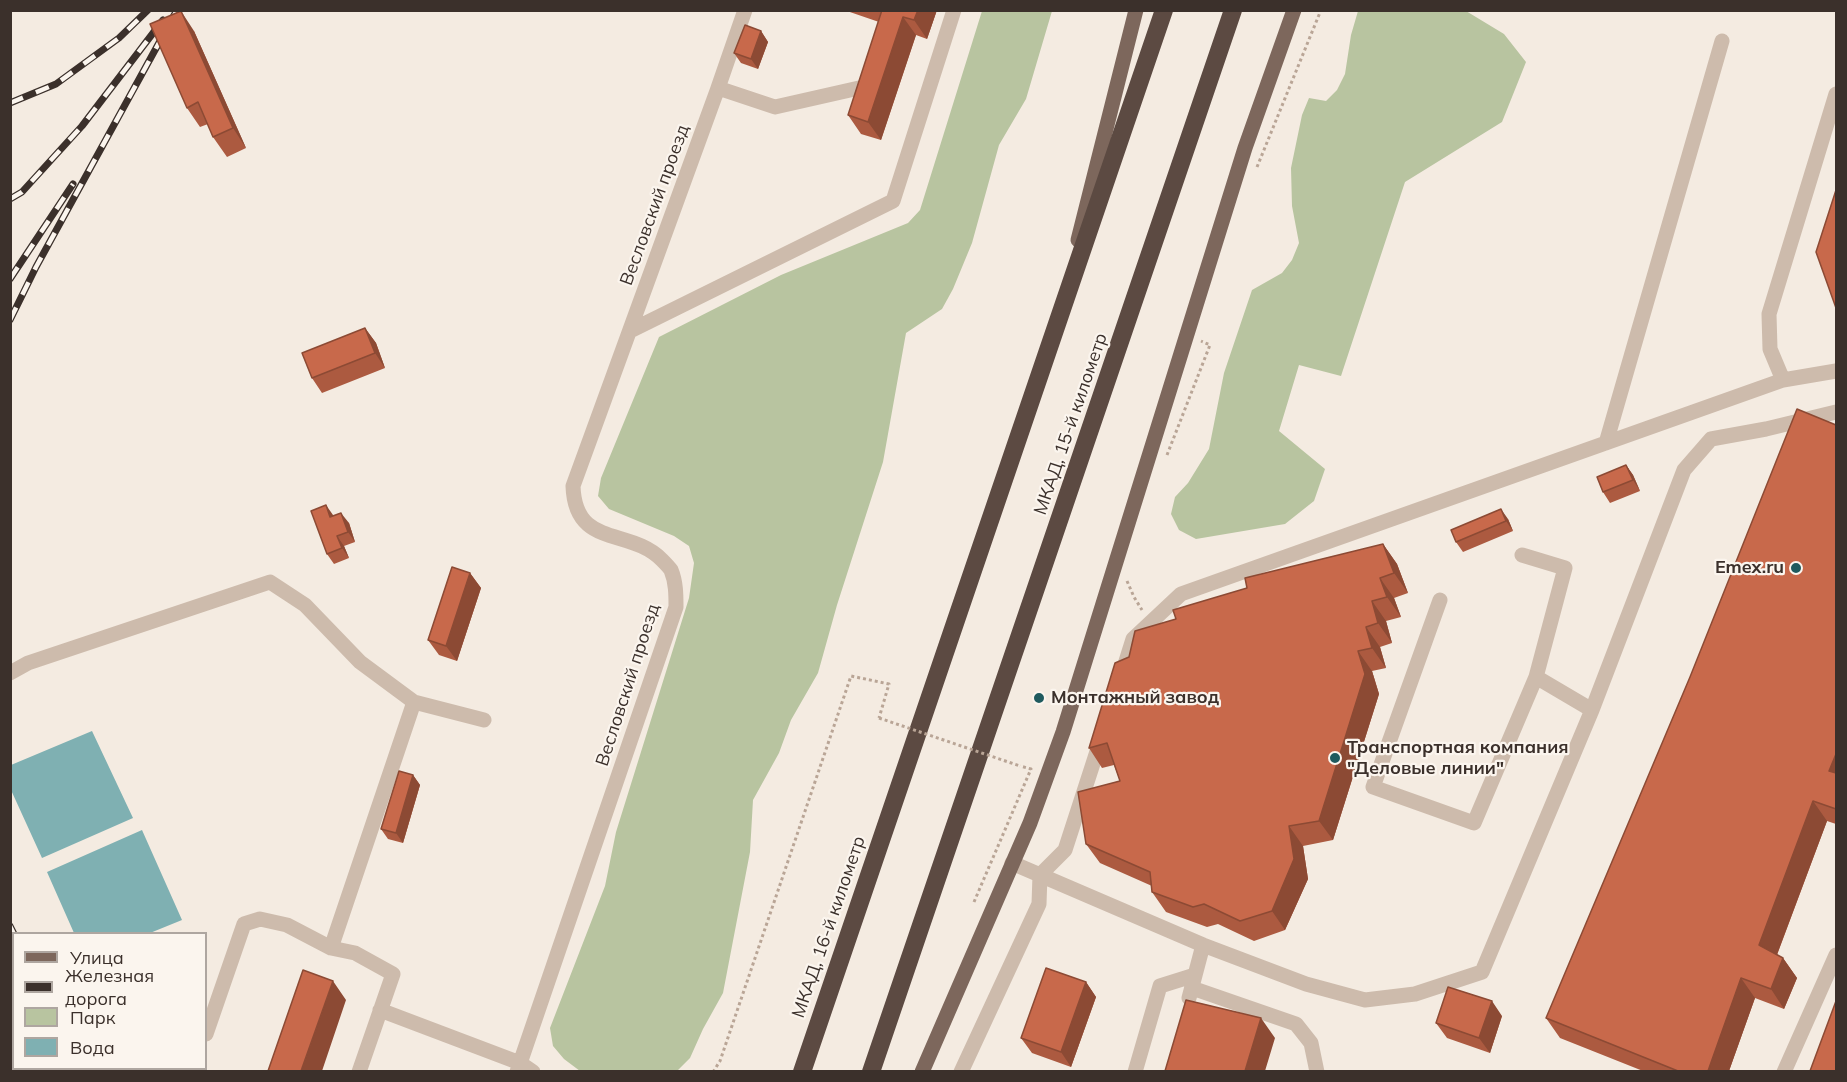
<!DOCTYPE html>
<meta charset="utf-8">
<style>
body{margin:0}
#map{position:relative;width:1847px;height:1082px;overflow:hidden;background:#f4ebe1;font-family:Mulish,sans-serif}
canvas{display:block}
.frame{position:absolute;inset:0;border:12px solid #3b302b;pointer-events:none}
.legend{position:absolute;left:12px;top:932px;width:195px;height:138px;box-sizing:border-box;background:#fbf5ee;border:2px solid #aea6a0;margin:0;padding:8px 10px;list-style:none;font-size:18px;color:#3b302b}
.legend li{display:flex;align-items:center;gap:12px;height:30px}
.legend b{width:30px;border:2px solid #aea6a0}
</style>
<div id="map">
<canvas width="1847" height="1082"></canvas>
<div class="frame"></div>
<ul class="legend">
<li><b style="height:8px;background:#7d675c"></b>Улица</li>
<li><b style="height:8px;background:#3b302b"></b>Железная дорога</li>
<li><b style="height:16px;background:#b8c4a0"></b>Парк</li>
<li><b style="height:16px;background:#7fb0b2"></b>Вода</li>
</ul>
</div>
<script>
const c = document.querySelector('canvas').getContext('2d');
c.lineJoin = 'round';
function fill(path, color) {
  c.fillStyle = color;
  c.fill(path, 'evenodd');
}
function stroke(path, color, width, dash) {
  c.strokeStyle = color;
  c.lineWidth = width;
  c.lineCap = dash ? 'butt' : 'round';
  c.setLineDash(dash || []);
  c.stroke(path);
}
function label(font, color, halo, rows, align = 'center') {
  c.font = font + ' Mulish,sans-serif';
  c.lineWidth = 4.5;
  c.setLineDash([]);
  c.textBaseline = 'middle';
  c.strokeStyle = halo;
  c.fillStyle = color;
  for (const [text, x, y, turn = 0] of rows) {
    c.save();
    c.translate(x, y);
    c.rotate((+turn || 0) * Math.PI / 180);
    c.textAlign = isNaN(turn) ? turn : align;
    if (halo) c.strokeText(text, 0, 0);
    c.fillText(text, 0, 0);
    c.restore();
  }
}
fill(new Path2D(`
 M982,11H1052L1026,99L999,145L972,243L953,289L942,309L906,333L883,462L837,605L818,673L791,720L779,753L753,800L750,852L723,993L703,1029L690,1058L677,1071H580L564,1059L553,1046L550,1028L605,886L616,832L689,598L694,563L689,546L674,536L609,509L598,496L601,478L659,337L781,275L908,223L920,210Z
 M1358,11H1466L1504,34L1526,62L1502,122L1405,182L1341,376L1299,365L1279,431L1325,469L1314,501L1285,524L1196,539L1179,530L1171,514L1175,497L1188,483L1209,449L1224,373L1252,290L1282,273L1292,260L1299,243L1292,206L1291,168L1302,115L1309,98L1326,101L1337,90L1345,74L1351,35Z`), '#b8c4a0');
fill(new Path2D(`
 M92,731L133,818L42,858L11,790V765Z
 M142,830L182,920L150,933H74L47,872Z`), '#7fb0b2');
stroke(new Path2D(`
 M1257,167L1321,10
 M1167,455L1210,345L1201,341
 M1127,581L1134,597L1142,610
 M974,902L1031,769L1020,766
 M713,1072L720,1061L851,676L889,684L879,718`), '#b9a596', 3, [3, 3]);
stroke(new Path2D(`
 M745,10L718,88L775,107L859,88
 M630,331L893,201L954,10
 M1783,380L1770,349L1769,314L1836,94
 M1606,443L1722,41
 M1522,555L1565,568L1536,677
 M1440,600L1373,787L1474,823L1536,677L1592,710
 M10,673L28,663L270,582L305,605L360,662L414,702L484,720
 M1121,677L1133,639L1181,594L1783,380L1836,371
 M1012,863L1203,945L1306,984L1365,1000L1415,994L1482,972L1592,710L1684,470L1711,439L1766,429L1836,412
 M331,948L414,702
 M1192,988L1296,1024L1311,1043L1317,1072
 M1189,998L1203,945
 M380,1010L520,1063L533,1072
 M206,1034L244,924L260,919L287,925L331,948L355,953L393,974L359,1072
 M192,1072L193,1068
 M517,1072L676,607C676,595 676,582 671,570C669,567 665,563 662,560C630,527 575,549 573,486L718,88
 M961,1072L1039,904L1040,875L1065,850L1101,739
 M1135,1072L1160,986L1195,975
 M1784,1072L1836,955`), '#cdbbac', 15);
stroke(new Path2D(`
 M1078,240L1136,10
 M922,1072L1030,823L1063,732L1245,148L1294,10`), '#7d675c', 15);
stroke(new Path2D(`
 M802,1072L1164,10
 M871,1072L1233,10`), '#5c4a42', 18);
const rail = new Path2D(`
 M10,103L56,84L119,38L148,10
 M10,199L22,192L82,126L163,20
 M10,279L73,184
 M10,320L36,267L177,10
 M10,926L14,934
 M71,1068L72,1072`);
stroke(rail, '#3b302b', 7);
stroke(rail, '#fbf5ee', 4.5, [14]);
stroke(new Path2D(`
 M879,718L1020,766`), '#b9a596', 3, [3, 3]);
fill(new Path2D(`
 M844,10H937L927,39L916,35L881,140L861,134L848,115L879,22Z
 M194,31L246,148L227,157L213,137L208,124L200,127L187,108Z
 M761,31L768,42L758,69L741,63L734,53Z
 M365,328L376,343L385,368L322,393L312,378Z
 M1836,425V824L1827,821L1777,955L1783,958L1797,978L1784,1009L1755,998L1729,1071H1643L1560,1038L1546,1018Z
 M1626,465L1633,475L1640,491L1610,503L1603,492Z
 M333,516L349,523L355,542L344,546L349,558L334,564L327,554Z
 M1508,519L1513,531L1463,552L1456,542Z
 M1383,544L1397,564L1408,593L1394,598L1401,617L1386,621L1392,643L1380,647L1386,668L1372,671L1379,694L1333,840L1303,846L1308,879L1285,930L1254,941L1218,924L1207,927L1166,912L1152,892V886L1100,863L1086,844L1120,781L1114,765L1102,768L1089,748L1129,657L1176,619L1247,588Z
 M470,573L481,588L457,661L439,655L428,640Z
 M413,775L420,785L403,843L388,839L381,829Z
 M1086,982L1096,997L1071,1067L1032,1053L1021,1038Z
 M1502,1016L1490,1053L1447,1038L1436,1023Z`), '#ac5a40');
fill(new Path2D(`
 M918,10H937L927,39L914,20Z
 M181,11L194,31L246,148L233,128Z
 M903,17L916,35L881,140L868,122Z
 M761,31L768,42L758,69L751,59Z
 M365,328L376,343L385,368L375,353Z
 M1626,465L1633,475L1640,491L1633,480Z
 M326,505L333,515L337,527L330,517Z
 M1501,509L1508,519L1513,531L1506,521Z
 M341,513L349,523L355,542L348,532Z
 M337,536L344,546L349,558L342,548Z
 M1383,544L1397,564L1408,593L1394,573Z
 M470,573L481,588L457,661L446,646Z
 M1380,578L1394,598L1401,617L1387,597Z
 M1372,601L1386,621L1392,643L1378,623Z
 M1366,627L1380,647L1386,668L1372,648Z
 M1358,651L1372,671L1379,694L1333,840L1319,821Z
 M1836,754V782L1829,771Z
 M413,775L420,785L403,843L396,833Z
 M1813,801L1827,821L1773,965L1759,945Z
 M1289,826L1303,846L1308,879L1285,930L1272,911Z
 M1783,958L1797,978L1784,1009L1771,989Z
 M1741,978L1755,998L1729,1071H1708Z
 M333,981L346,1000L322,1071H301Z
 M1086,982L1096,997L1071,1067L1061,1052Z
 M1492,1001L1502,1016L1490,1053L1479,1038Z
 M1261,1018L1275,1038L1265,1071H1245Z
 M50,1068H55L57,1071H51Z`), '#8c4a34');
const building = new Path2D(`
 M882,10H918L914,20L903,17L868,122L848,115Z
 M181,11L233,128L213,137L198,102L187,108L150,24Z
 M745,25L761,31L751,59L734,53Z
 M1836,190V308L1816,252Z
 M365,328L375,353L312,378L302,353Z
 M1797,409L1836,425V754L1829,771L1836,773V809L1813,801L1759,945L1783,958L1771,989L1741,978L1708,1071H1678L1546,1018L1690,677Z
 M1626,465L1633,480L1603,492L1597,477Z
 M326,505L330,517L341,513L348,532L337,536L342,548L327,554L311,511Z
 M1501,509L1506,521L1456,542L1451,530Z
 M1383,544L1394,573L1380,578L1387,597L1372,601L1378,623L1366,627L1372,648L1358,651L1365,674L1319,821L1289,826L1294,859L1272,911L1240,921L1204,904L1193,907L1152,892L1150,872L1086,844L1078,792L1120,781L1107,743L1089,748L1115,663L1129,657L1135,631L1176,619L1173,610L1247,588L1245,578Z
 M452,567L470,573L446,646L428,640Z
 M399,771L413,775L396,833L381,829Z
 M1046,968L1086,982L1061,1052L1021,1038Z
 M303,970L333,981L301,1071H268Z
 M1448,987L1492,1001L1479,1038L1436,1023Z
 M14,994V1068H50L51,1071H10V995Z
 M1186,1000L1261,1018L1245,1071H1165Z
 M1836,1001V1071H1810Z`);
fill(building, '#c8694b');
stroke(building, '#8c4a34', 1.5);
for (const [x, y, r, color] of [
 [1796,568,6,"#1f5a5e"],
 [1039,698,6,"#1f5a5e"],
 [1335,758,6,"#1f5a5e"]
]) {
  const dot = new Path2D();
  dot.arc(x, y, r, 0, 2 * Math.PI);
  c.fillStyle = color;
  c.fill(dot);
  stroke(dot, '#fbf5ee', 2);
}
label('18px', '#3b302b', '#fbf5ee', [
 ["Весловский проезд",655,205,-70],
 ["МКАД, 15-й километр",1071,424,-71],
 ["Весловский проезд",628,685,-72],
 ["МКАД, 16-й километр",829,927,-71]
]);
label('bold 18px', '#3b302b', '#fbf5ee', [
 ["Emex.ru",1784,568,"right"],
 ["Монтажный завод",1051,698],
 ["Транспортная компания",1347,748],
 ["\"Деловые линии\"",1347,769]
], 'left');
</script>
